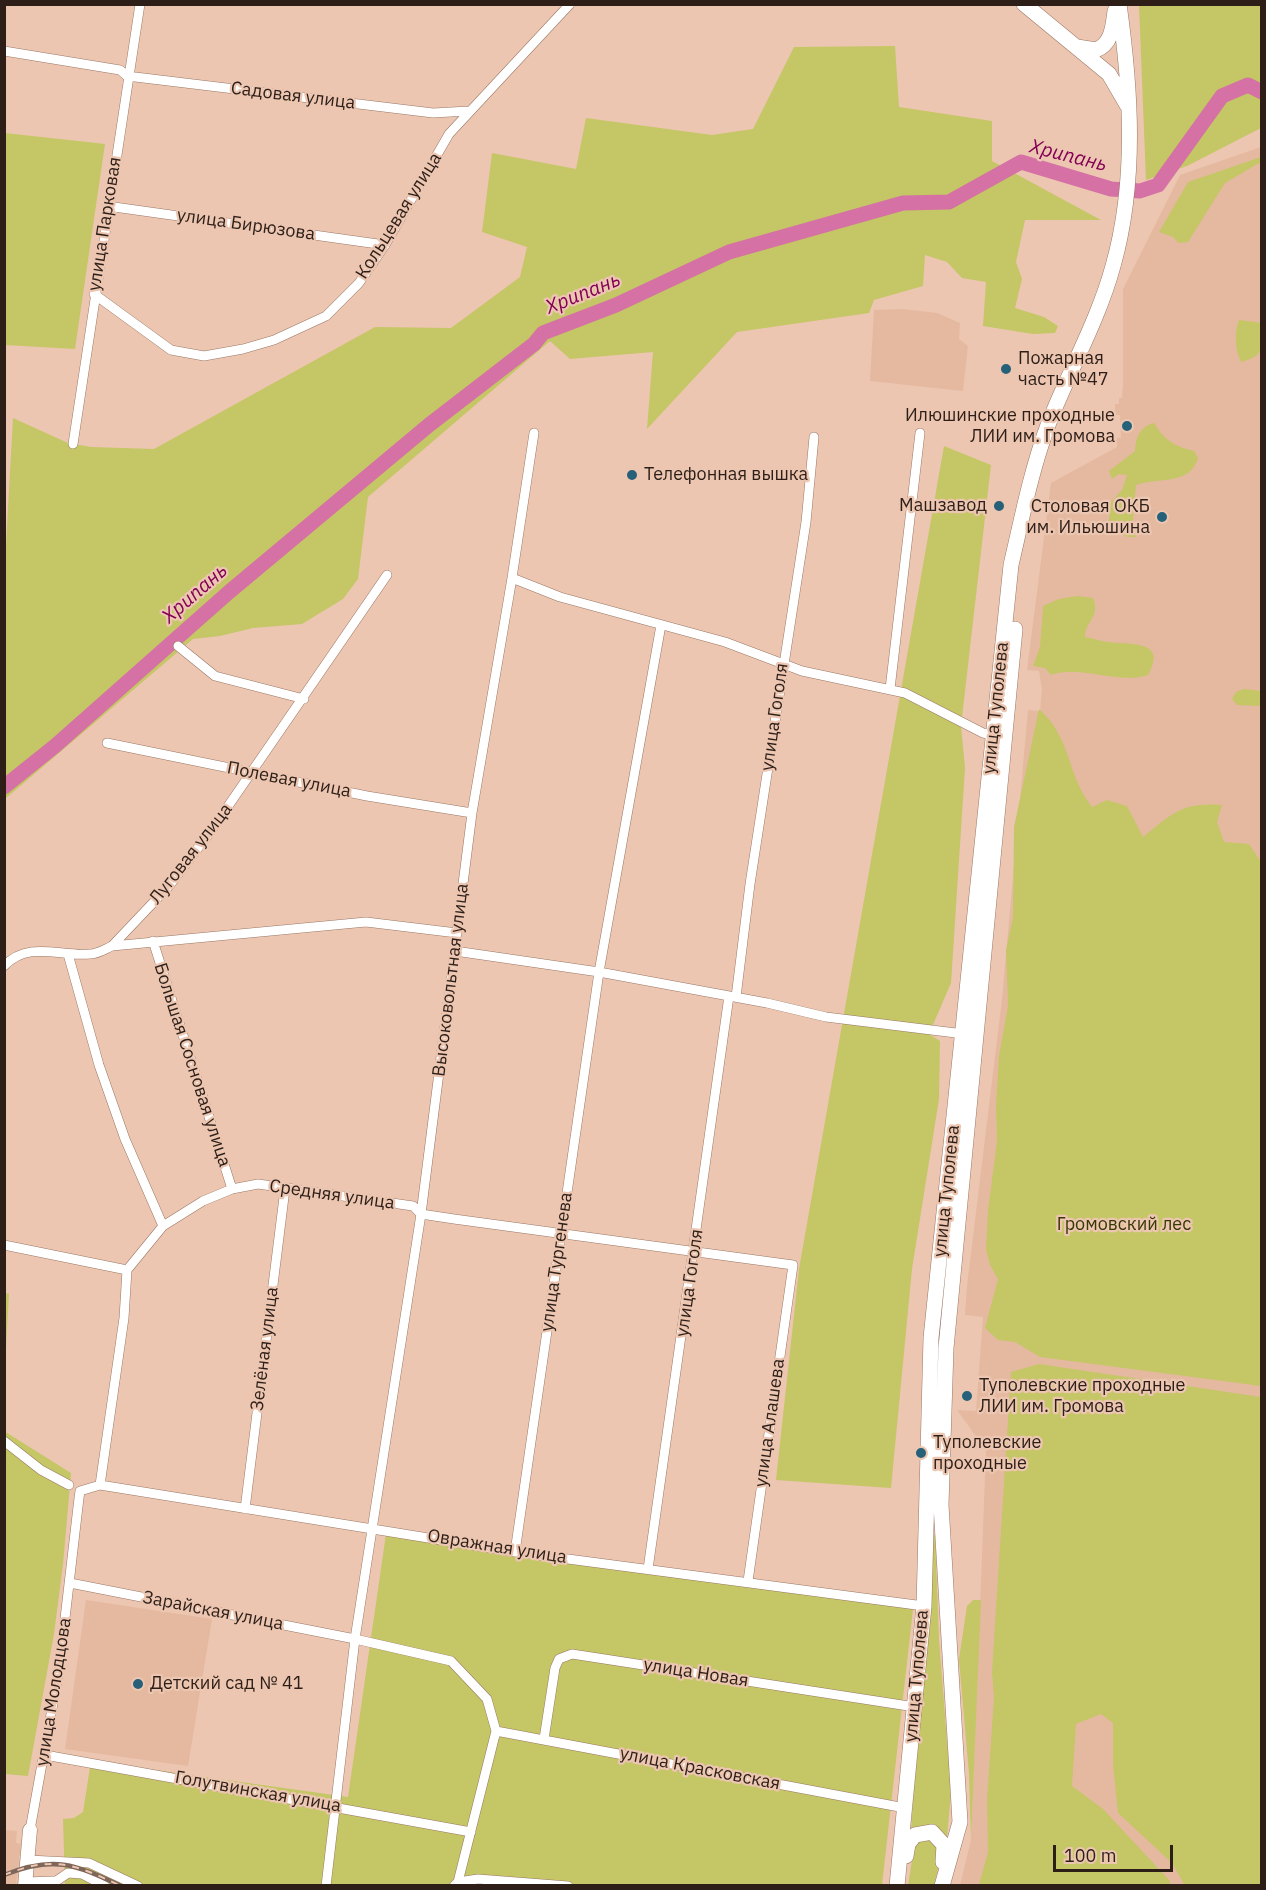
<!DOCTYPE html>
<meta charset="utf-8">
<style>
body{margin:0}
#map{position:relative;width:1266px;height:1890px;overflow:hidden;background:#ecc6b1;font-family:"IBM Plex Sans",sans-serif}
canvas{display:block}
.frame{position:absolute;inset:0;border:6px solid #2d1f18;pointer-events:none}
.scale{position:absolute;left:1053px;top:1845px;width:120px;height:27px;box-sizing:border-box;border:3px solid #2d1f18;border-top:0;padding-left:8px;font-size:18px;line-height:21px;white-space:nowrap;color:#2d1f18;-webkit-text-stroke:4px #ecc6b1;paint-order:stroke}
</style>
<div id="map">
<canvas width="1266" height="1890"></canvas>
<div class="frame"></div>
<div class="scale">100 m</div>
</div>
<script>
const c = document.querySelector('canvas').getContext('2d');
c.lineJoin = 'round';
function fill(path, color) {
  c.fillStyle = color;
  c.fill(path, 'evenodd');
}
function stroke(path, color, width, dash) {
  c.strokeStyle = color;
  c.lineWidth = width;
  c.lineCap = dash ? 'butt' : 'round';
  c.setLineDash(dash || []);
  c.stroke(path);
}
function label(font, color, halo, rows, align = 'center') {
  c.font = font + ' "IBM Plex Sans",sans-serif';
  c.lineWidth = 4.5;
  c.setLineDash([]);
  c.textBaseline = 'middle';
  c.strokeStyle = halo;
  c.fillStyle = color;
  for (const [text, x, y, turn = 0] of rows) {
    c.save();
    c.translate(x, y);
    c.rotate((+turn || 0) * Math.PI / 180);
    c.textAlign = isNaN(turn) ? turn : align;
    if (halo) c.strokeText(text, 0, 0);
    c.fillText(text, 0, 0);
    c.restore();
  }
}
fill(new Path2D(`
 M1261,147V1885H960L971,1840L986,1450L957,1410L976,1411L983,1317L965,1315L967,1286L1002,999L1028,710L1040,711L1042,689L1039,671L1027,670L1051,483L1117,447V438H1121L1120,415H1115V404H1119V398H1122L1123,385V289L1180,175Z
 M902,309L937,313L960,323L959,339L968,346L963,391L870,381L874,310Z
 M86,1600L212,1619L188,1766L65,1749Z
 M4,1830L17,1831L16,1843L21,1844L16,1885H5Z`), '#e5b9a0');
fill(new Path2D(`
 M1139,5H1262L1261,128L1187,166L1146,180Z
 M895,46L899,107L992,121V161L1101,220H1025L1016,262L1022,279L1015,308L1044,317L1058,326L1055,333L1033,334L983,326L986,282L962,278L947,262L925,255L923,286L874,300L869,313L737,332L647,429L653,352L570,359L550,341L368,497L358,579L343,599L302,624L253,628L220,636L193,639L5,799L4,581L13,418L68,443L91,447L154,449L375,327L451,328L520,277L527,247L482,232L492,153L576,169L586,118L712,135L753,129L794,47Z
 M5,133L105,144L75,349L5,345Z
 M1261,157V162L1225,183L1188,242L1179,243L1173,237L1159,232L1188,182Z
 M1239,320L1262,323C1262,348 1266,355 1241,362C1235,349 1234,334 1239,320Z
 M1154,423C1164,440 1174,446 1194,451L1198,458C1190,486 1158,477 1136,485L1132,530L1136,537H1128L1108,528L1111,502L1122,490L1127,475L1119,474L1112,479L1109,471L1135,451C1136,438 1139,427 1154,423Z
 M944,446L991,465L961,726L965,768L951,983L929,1034L940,1041L939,1099L912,1269L891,1488L776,1480L799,1269Z
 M1077,596L1093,598C1101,617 1085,621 1085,637C1092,638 1100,641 1108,642C1128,645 1169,639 1148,675C1118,685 1079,664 1051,675L1045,668L1033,666L1040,647L1043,606L1059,599Z
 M1244,689L1261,691V706L1237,705L1232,699L1236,692Z
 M1039,709C1072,738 1066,774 1092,807L1107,800L1127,806L1143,837C1173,813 1182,802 1222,805L1217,822L1224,842L1249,844L1261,862V1386L1040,1357L1015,1342L998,1340L985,1328L998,1279L990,1265L986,1249L988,1211L997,1141L996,1106L999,1056L1008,1006L1006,950L1013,917L1014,827Z
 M5,1293L9,1294L5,1366L4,1293Z
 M1039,1364L1261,1397V1885L1184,1884L1172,1863L1118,1813L1113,1765V1723L1101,1714L1076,1724L1072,1786L1103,1809L1170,1881V1885H979L988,1852L987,1800L994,1697L992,1672L1011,1372Z
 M4,1431L71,1473L63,1564L54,1634L28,1776L5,1774Z
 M386,1534L547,1560L913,1609L882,1885H65L63,1819L74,1818L83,1812L91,1761L348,1797Z
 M935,1535L939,1640L951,1792L947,1837L911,1831L931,1536Z
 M973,1600H981L971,1840L969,1774L959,1659L967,1606Z
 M935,1838L941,1857L934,1885L908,1886L915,1841Z`), '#c5c665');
stroke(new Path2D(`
 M4,787L55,746L229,592L429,425L534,344L543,333L616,305L729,252L903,203L949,202L1021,162L1111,189L1140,191L1158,185L1222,96L1248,85L1262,92`), '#d571a4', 15);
const street = new Path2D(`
 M4,51L120,70L127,76L433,113L469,111
 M107,206L385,245
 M94,294L171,350L204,356L243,349L274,340L326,316L359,283L385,245L449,134L570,4
 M73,444L140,4
 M512,578L560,597L725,642L802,671L905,693L983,733L993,735
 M178,646L215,676L304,699
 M890,689L920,433
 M107,743L367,796L472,813
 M153,941L232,1189
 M112,946L169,886L211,831L387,575
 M455,951L599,972L767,1003L826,1017L964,1034
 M68,954L99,1065L125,1139L163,1226
 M4,966C29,940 60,957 90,954C98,954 105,949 112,946L366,922L457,933
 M736,997L750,884L806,522L814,437
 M4,1245L127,1270
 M127,1270L163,1226L203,1201L232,1189L258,1184L413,1206L421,1214L454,1219L793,1265L748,1581
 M4,1441L41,1470L69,1485
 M100,1485L124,1318L127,1270
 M245,1509L285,1189
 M515,1552L599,972L661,625
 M648,1569L729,996
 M70,1583L355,1639L451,1661L487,1699L496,1731L458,1882L454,1886
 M496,1731L905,1808
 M544,1739L555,1668L559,1659L572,1654L915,1707
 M45,1755L471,1832
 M30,1830L59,1670L79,1498L80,1491L100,1485L515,1552L924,1606
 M28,1860L89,1863L138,1886
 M26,1882L54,1881
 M458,1882L478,1879L568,1886
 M49,1886L68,1873L82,1874L105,1886
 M326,1886L355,1639L421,1214L472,813L512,578L534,433`);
const secondary = new Path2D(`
 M25,1886L30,1830`);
const primary = new Path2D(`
 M1024,4L1109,74L1127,105
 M1077,47L1096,50C1112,44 1113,26 1115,11
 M906,1856L908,1844L915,1835L932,1832L944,1845L943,1862
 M897,1886L924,1606L931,1338L1011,565C1022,518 1031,471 1048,425C1069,371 1098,321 1113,266C1137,181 1131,90 1119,4
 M942,1886L960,1822L941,1505L946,1348L1015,629`);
stroke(street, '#9a7764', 10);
stroke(secondary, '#9a7764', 15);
stroke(primary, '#9a7764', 16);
stroke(street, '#fff', 9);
stroke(secondary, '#fff', 14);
stroke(primary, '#fff', 15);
const rail = new Path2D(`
 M4,1875C54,1855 74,1864 121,1886`);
stroke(rail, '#7e6659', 4.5);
stroke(rail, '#ecc6b1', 2, [7]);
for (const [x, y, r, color] of [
 [1006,369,6,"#266079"],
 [1127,426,6,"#266079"],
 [632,475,6,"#266079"],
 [999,506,6,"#266079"],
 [1162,517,6,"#266079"],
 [967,1396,6,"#266079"],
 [921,1453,6,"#266079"],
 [138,1684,6,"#266079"]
]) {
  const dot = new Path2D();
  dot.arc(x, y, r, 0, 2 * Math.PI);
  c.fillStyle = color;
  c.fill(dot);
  stroke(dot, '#ecc6b1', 2);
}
label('18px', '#2d1f18', '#ecc6b1', [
 ["Садовая улица",293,96,7],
 ["Кольцевая улица",399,216,-58],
 ["улица Парковая",105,224,-81],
 ["улица Бирюзова",246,225,8],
 ["улица Туполева",996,708,-84],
 ["улица Гоголя",775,717,-82],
 ["Полевая улица",289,780,11],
 ["Луговая улица",191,854,-52],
 ["Высоковольтная улица",451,980,-83],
 ["Большая Сосновая улица",192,1065,72],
 ["улица Туполева",947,1191,-84],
 ["Средняя улица",332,1195,8],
 ["улица Тургенева",557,1262,-82],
 ["улица Гоголя",690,1283,-82],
 ["Зелёная улица",265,1349,-83],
 ["улица Алашева",770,1423,-82],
 ["Овражная улица",497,1547,9],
 ["Зарайская улица",213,1611,11],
 ["улица Новая",696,1673,9],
 ["улица Туполева",917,1676,-85],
 ["улица Молодцова",54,1692,-81],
 ["улица Красковская",700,1769,11],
 ["Голутвинская улица",258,1792,10]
]);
label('18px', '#2d1f18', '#ecc6b1', [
 ["Пожарная",1018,359],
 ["часть №47",1018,380],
 ["Илюшинские проходные",1115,416,"right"],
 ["ЛИИ им. Громова",1115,437,"right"],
 ["Телефонная вышка",644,475],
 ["Машзавод",987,506,"right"],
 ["Столовая ОКБ",1150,507,"right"],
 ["им. Ильюшина",1150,528,"right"],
 ["Туполевские проходные",979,1386],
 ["ЛИИ им. Громова",979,1407],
 ["Туполевские",933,1443],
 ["проходные",933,1464],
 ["Детский сад № 41",150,1684]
], 'left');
label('18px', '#383805', '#ecc6b1', [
 ["Громовский лес",1124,1225]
]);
label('italic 20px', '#840156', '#ecc6b1', [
 ["Хрипань",1068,156,14],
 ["Хрипань",583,294,-22],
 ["Хрипань",195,594,-41]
]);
</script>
